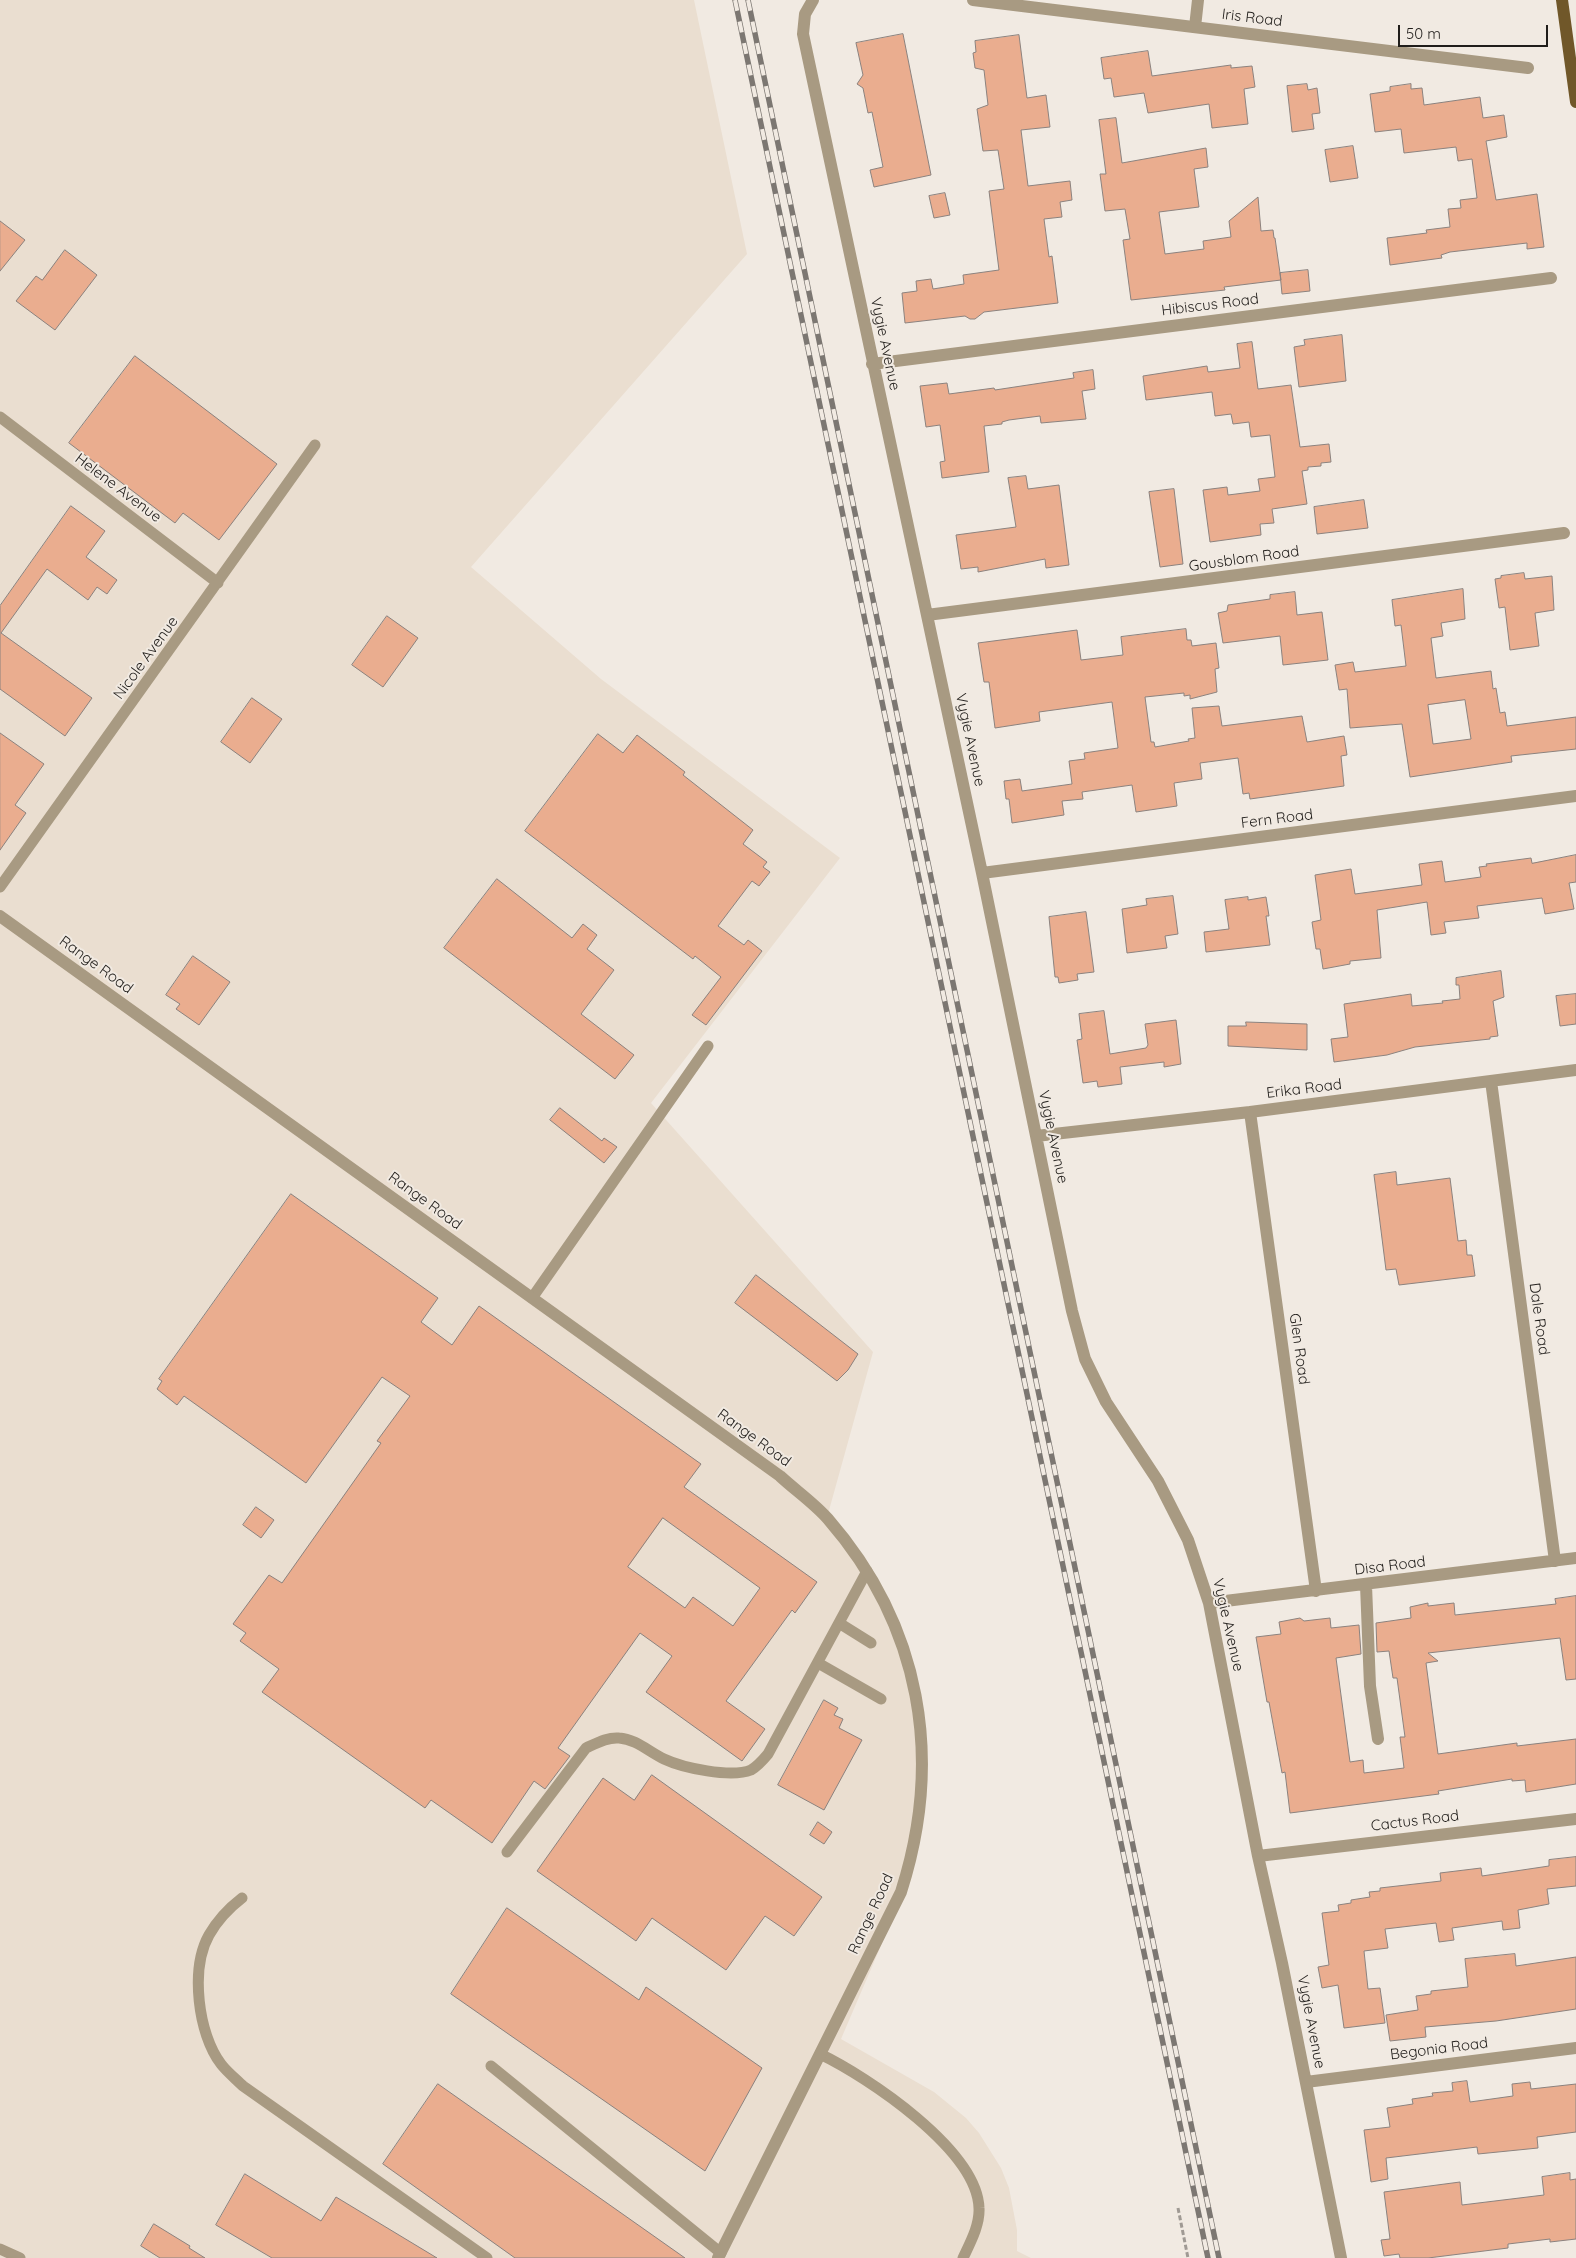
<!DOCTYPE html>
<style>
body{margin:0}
#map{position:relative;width:1576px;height:2258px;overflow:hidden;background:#f1eae2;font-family:Quicksand,sans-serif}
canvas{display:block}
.scale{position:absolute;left:1398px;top:25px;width:150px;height:22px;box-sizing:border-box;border:2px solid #201d1a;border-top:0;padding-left:6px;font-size:15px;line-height:18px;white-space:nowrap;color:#201d1a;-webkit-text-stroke:4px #f1eae2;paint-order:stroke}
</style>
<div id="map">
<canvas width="1576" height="2258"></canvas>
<div class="scale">50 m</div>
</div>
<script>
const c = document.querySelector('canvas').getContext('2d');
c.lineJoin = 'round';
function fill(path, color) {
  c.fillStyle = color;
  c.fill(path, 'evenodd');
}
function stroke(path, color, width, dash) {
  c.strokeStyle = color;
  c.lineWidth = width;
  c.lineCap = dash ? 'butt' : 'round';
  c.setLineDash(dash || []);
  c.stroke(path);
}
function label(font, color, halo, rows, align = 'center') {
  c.font = font + ' Quicksand,sans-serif';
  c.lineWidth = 4;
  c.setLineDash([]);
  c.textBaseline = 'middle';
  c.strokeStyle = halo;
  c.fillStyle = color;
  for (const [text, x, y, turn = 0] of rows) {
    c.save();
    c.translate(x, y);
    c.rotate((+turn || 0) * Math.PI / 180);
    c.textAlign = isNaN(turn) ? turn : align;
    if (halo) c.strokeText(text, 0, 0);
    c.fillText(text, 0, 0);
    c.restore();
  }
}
fill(new Path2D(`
 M0,0H694L747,254L471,567L601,679L840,858L651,1103L873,1352L828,1514L881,1589L924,1737L904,1892L841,2039L934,2092L966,2118L979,2133L1001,2168L1009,2188L1017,2230V2251L1031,2258H0Z`), '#eaded0');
const building = new Path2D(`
 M903,34L931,175L874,187L870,170L883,167L872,112L868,113L863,88L857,84L863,75L856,43Z
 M1019,35L1027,98L1046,95L1050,127L1021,130L1028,186L1070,181L1072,200L1060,202L1062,217L1044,219L1049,257L1052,256L1058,303L984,312L975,319H970L965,316L905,323L902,293L917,291L916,281L931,279L933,289L964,284L963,275L999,270L989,191L1004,189L998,150L983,151L977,109L988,105L984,70L975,68L973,53L976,52L975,41Z
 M1148,51L1152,76L1231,65V68L1252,66L1255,87L1244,89L1248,124L1212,128L1209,104L1148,113L1144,93L1114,97L1111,78L1104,79L1101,58Z
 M1307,84L1308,90L1317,88L1320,113L1312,114L1314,129L1292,132L1287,86Z
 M1411,84V89L1422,88L1424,105L1480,97L1483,118L1504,115L1507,137L1486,141L1496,200L1537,194L1544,247L1527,249V243L1450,252L1441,255L1442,258L1390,265L1387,238L1427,233L1426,230L1450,227L1448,209L1461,208L1460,200L1477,198L1472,159L1458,161L1456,147L1404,153L1401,129L1375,132L1370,94L1390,91V87Z
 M1116,118L1122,163L1206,148L1208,167L1194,169L1199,207L1159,212L1165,254L1204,249L1203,241L1231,237L1229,221L1258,197L1261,231L1273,230L1274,238H1275L1281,280L1224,287L1225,290L1131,300L1123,240L1130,239L1125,209L1105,211L1100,174H1106L1099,120Z
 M1353,146L1358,178L1330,182L1325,150Z
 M945,193L950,215L934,218L929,196Z
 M0,221L25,240L0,271Z
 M65,250L97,275L55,330L16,301L36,276L42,280Z
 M1308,270L1310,291L1282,294L1280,273Z
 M1342,335L1346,381L1299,387L1294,347L1305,345L1304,340Z
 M1252,342L1258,389L1291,385L1300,447L1329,444L1331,462L1321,463V466L1308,467V470L1302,471L1307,504L1272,509L1274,523L1260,524L1261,535L1210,542L1203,490L1227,487L1228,495L1260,491L1258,479L1275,477L1270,435L1251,437L1249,422L1233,424L1231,414L1215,416L1212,392L1146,400L1143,376L1207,366L1208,372L1240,368L1237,344Z
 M135,356L277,464L219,540L183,513L175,523L69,443Z
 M1093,370L1095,389L1082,391L1086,419L1041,423L1040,416L1009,420L1002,422V424L984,426L989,472L942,478L940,462L945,461L940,425L926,427L920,386L947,383L949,394L994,388L995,390L1074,378L1073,373Z
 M1026,476L1028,489L1059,485L1069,565L1046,568L1045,559L978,572V567L961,569L956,535L1016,527L1008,478Z
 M1174,489L1183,564L1160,567L1149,492Z
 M1364,500L1368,528L1317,534L1314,507Z
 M71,506L105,531L86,557L117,580L107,594L97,587L88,600L47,569L1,633L92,698L65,736L0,689V606Z
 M1524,573L1525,579L1552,576L1554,610L1535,613L1539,646L1510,650L1505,607L1499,608L1495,579L1501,578V576Z
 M1463,589L1465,619L1441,623L1443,636L1431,638L1436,678L1491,671L1493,689L1496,688L1500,713L1505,712L1507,726L1576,717V749L1511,756L1512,762L1410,777L1402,724L1350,728L1347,689L1339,690L1335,665L1353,662L1355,672L1406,666L1401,625L1395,626L1392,600ZM1465,700L1471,739L1433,744L1428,705Z
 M1295,592L1297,615L1322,612L1328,660L1283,665L1280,636L1223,643L1218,613L1227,611L1228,605L1270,599V595Z
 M387,616L418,638L383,687L352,665Z
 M1186,629L1187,640H1191L1192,646L1216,643L1219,668L1215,669L1217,692L1190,699V695L1184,696V693L1145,697L1151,742H1154L1155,747L1189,741L1188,739L1195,738L1192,708L1219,706L1222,726L1302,716L1307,742L1344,736L1347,755L1341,756L1344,786L1250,799L1249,793L1243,794L1238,758L1200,763L1202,779L1174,783L1177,806L1136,812L1132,785L1082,792L1083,799L1062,801L1064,815L1012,823L1009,799H1006L1004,781L1020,779L1022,791L1072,784L1069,761L1085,759L1084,753L1118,748L1112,702L1039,712L1040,721L995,728L989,682H984L978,643L1077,630L1081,660L1123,655L1121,637Z
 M252,698L282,719L250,763L221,742Z
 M0,733L44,764L15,805L26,813L0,850Z
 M598,734L623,753L637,735L685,772L683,775L753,830L743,844L767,862L763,867L770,872L759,886L752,881L718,926L744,945L748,940L762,951L706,1025L692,1015L721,977L695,956L693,959L525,831Z
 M1576,855V882L1569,883L1574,909L1545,914L1542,898L1477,906L1479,918L1444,922L1446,933L1431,935L1427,902L1377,910L1381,958L1350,961V964L1323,969L1320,949H1316L1312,922L1321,920L1315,875L1351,869L1355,894L1422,885L1419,864L1442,861L1445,882L1481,877L1479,867L1487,866L1486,864L1531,858L1532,863Z
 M497,879L572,938L583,924L597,935L587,949L614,970L581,1014L634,1055L615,1079L444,948Z
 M1173,896L1178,934L1165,936L1167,948L1127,953L1122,909L1147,905L1146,899Z
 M1248,897V900L1266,897L1269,916H1266L1270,945L1206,952L1204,932L1229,929L1225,900Z
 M1086,912L1094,972L1077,974L1078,980L1059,983L1058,977H1055L1049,917Z
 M193,956L230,982L199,1025L176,1009L180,1004L166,995Z
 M1501,971L1504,997L1493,1001L1498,1036L1490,1037V1039L1415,1047L1387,1055L1334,1062L1331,1039L1348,1037L1344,1004L1411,994L1412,1006L1443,1003L1442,1001L1460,999L1459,985H1456V978Z
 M1576,994V1024L1560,1026L1556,996Z
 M1104,1011L1110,1054L1146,1048L1148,1045L1145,1024L1176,1020L1181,1064L1164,1067V1062L1120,1067L1122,1084L1098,1087L1097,1081L1083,1083L1077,1040L1082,1039L1079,1014Z
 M1246,1022L1307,1024V1050L1228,1046V1026H1246Z
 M560,1108L602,1141L604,1138L617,1147L604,1163L550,1120Z
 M1396,1172L1397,1185L1450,1178L1458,1241L1466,1240L1467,1255H1472L1475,1276L1399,1285L1396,1269L1386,1270L1374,1175Z
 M291,1194L438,1298L421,1322L452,1345L479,1306L701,1464L684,1487L817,1582L795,1613L792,1610L726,1701L765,1729L742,1761L646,1692L672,1656L640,1633L558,1748L570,1756L545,1789L534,1781L492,1843L431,1800L425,1808L262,1692L279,1669L240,1641L246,1633L233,1624L269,1575L282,1583L381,1443L377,1441L410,1396L382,1377L306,1483L184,1396L177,1405L157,1389L162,1381L159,1379ZM663,1518L760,1588L733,1626L693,1597L685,1608L628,1567Z
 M756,1275L858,1354L848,1370L837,1381L735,1303Z
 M256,1507L274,1520L261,1538L243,1525Z
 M1576,1596V1679L1566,1680L1560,1638L1428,1653L1438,1661L1426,1663L1438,1754L1517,1743V1746L1576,1739V1784L1526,1792L1525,1780L1512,1781V1779L1438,1791L1439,1794L1290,1813L1285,1772L1282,1773L1269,1702H1267L1256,1637L1281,1634L1279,1622L1300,1618L1304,1621L1330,1618L1331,1628L1359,1625L1361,1654L1336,1658L1350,1762L1363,1760L1364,1773L1404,1768L1400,1737H1405L1397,1678H1393L1389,1651L1377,1652L1376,1623L1411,1618L1410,1607L1428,1603V1606L1454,1603L1455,1615L1556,1604L1555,1599Z
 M824,1700L838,1708L834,1715L843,1719L839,1728L862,1740L824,1810L778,1785Z
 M652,1775L822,1897L794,1936L765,1916L726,1970L652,1918L636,1941L537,1871L603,1778L634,1800Z
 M818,1822L832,1832L824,1844L810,1835Z
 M1576,1857V1886L1547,1889L1549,1904L1518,1910L1520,1928L1503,1930L1502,1921L1452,1928L1454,1940L1439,1942L1436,1923L1385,1929L1388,1948L1364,1951L1368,1989L1380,1988L1385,2023L1344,2028L1338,1985L1322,1988L1318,1967L1329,1965L1322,1913L1339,1911L1338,1905L1351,1903V1900L1370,1897L1369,1892L1380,1891V1888L1441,1881L1440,1873L1481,1868L1482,1876L1549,1866V1860Z
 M507,1908L639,2000L646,1987L762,2068L705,2171L451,1994Z
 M1515,1954L1516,1966L1576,1957V2009L1496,2021L1425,2027L1426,2037L1390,2041L1386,2015L1418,2010L1416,1996L1431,1994V1991L1468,1987L1465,1959Z
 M1467,2081L1470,2102L1513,2096L1512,2084L1530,2082L1531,2089L1576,2084V2132L1537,2137L1538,2148L1478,2154L1477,2147L1386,2158L1388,2179L1371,2182L1364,2130L1390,2127L1387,2108L1413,2104L1412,2099L1433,2096L1432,2093L1453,2091L1452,2083Z
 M438,2084L685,2258H515L383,2164Z
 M1570,2173V2180L1576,2179V2239L1550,2242V2239L1508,2244V2248L1428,2258H1400L1399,2254L1384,2256L1381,2240L1390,2239L1384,2192L1460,2182L1462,2205L1544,2195L1542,2177Z
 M245,2174L321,2221L336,2197L437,2258H272L216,2225Z
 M154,2224L190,2246L189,2248L205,2258H160L141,2246Z`);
fill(building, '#eaad8f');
stroke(building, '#8b827e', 1);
stroke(new Path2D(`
 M1178,2208L1188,2258`), '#a09a94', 3, [5, 2.5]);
stroke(new Path2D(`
 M0,417L218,583
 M0,887L315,445
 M532,1298L708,1046
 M839,1623L871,1643
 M818,1663L881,1699
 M507,1852L586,1748C597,1743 608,1737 619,1738C636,1739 649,1752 664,1759C683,1768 731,1778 751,1770C758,1766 763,1760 768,1754L867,1571
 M242,1898C229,1908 217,1921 209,1935C190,1969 198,2034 221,2064C227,2072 236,2079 243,2086L487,2258
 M820,2054C868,2077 977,2150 979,2208C980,2225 970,2243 963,2258
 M491,2066L721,2253
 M0,2249L20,2258`), '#a89a82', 11);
stroke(new Path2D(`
 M813,0L805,14L803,34L982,873L1072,1311L1085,1359L1106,1402L1158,1481L1188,1540L1209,1603L1258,1856L1282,1963L1341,2258
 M973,0L1528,68
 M1195,27L1198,0
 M872,364L1551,278
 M927,615L1564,533
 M982,873L1576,796
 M0,916L780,1476C795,1490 814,1503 828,1519C921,1626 944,1758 901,1892L718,2258
 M1491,1081L1555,1561
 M1250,1112L1316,1591
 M1036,1136L1250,1112L1576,1070
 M1366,1585L1370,1686L1378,1739
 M1209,1603L1576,1558
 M1258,1856L1576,1819
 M1306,2082L1576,2048`), '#a89a82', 12);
stroke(new Path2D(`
 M1562,0L1576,102`), '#705729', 12);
const rail = new Path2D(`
 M735,0L1208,2258
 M748,0L1219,2258`);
stroke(rail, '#7c7772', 5.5);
stroke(rail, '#f1eae2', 4, [11]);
label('15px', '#201d1a', '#f1eae2', [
 ["Iris Road",1252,18,7],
 ["Hibiscus Road",1210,305,-7],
 ["Vygie Avenue",885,344,78],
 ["Helene Avenue",118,488,37],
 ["Gousblom Road",1244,559,-8],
 ["Nicole Avenue",146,658,-54],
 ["Vygie Avenue",970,740,78],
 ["Fern Road",1277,819,-7],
 ["Range Road",96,965,36],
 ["Erika Road",1304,1089,-7],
 ["Vygie Avenue",1053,1137,78],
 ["Range Road",425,1201,36],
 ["Dale Road",1539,1319,82],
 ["Glen Road",1299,1349,82],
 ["Range Road",754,1438,36],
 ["Disa Road",1390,1566,-7],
 ["Vygie Avenue",1228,1625,77],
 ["Cactus Road",1415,1821,-7],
 ["Range Road",871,1914,-65],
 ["Vygie Avenue",1311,2022,79],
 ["Begonia Road",1439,2049,-7]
]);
</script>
